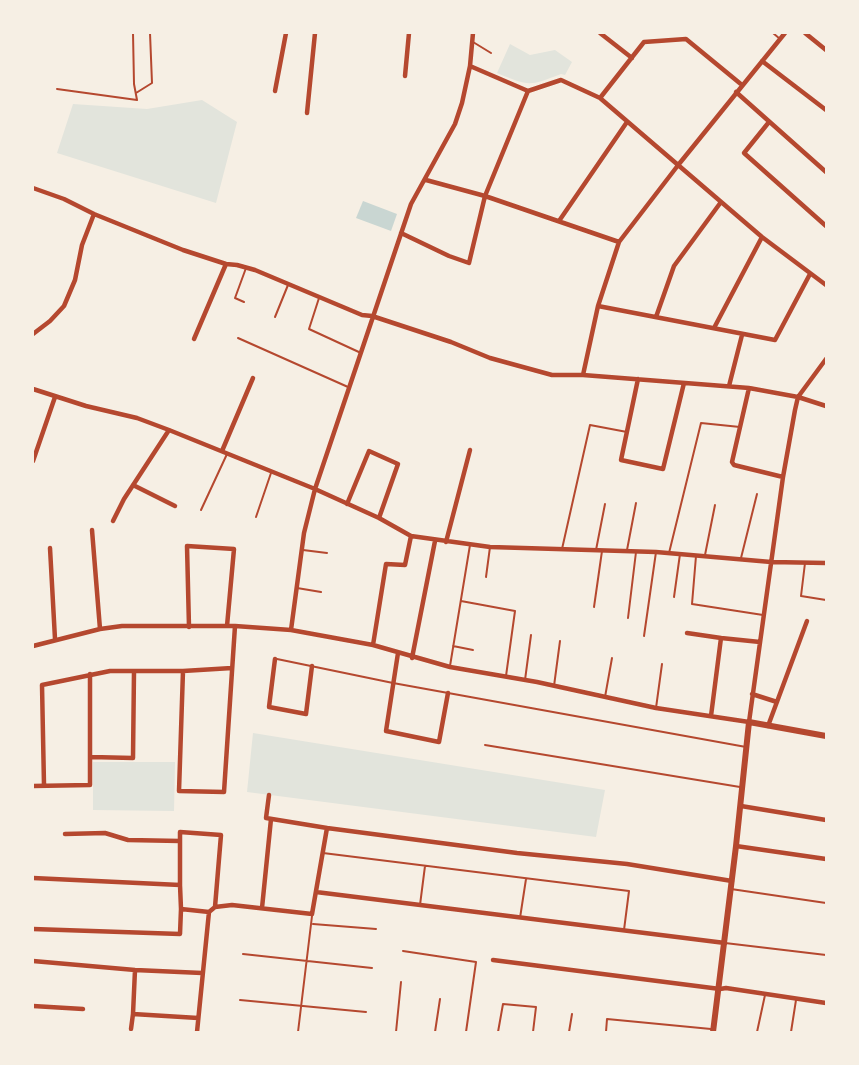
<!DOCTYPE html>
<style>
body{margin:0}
#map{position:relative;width:859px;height:1065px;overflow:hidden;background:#f6efe4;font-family:"Nunito Sans",sans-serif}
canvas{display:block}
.frame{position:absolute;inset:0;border:34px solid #f6efe4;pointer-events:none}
</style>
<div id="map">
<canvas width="859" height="1065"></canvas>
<div class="frame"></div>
</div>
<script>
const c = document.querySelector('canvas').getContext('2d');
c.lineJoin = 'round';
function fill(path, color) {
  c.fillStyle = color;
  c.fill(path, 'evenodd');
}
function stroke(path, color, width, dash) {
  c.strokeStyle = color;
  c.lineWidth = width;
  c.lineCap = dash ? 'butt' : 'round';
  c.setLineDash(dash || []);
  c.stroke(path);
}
fill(new Path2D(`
 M510,44L530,55L555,50L572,62L565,75L561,74C527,87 530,86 497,73Z
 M202,100L237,122L216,203L57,153L73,104L147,109Z
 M253,733L605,790L596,837L247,792Z
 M93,762H175L174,811L93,810Z`), '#e2e4dc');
fill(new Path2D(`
 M363,201L397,214L391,231L356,218Z`), '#c9d6d2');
stroke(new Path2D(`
 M773,33L780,39
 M473,42L491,53
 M57,89L137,100L134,84L133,33
 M136,93L152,83L150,33
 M319,298L309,329L361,353
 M244,302L235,298L246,268
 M275,317L288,285
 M238,338L348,387
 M201,510L227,454
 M256,517L271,473
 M562,549L590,425L627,432
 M303,550L327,553
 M596,550L605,504
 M627,550L636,503
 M669,553L701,423L740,427
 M705,555L715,505
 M696,556L692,604L763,615
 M741,558L757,494
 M805,563L801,596L826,600
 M486,577L490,547
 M297,588L321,592
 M674,597L680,554
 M461,601L515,611L506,676
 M594,607L602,551
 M628,618L636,552
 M644,636L656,552
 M453,646L473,650
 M277,659L393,683L746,747
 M450,666L470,545
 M525,680L531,635
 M554,686L560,641
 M605,697L612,658
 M656,708L662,664
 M485,745L740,787
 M323,853L629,891L624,930
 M731,889L826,903
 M420,905L425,866
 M520,918L526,879
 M313,924L376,929
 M725,943L826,955
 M403,951L476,962L466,1032
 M243,954L372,968
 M240,1000L366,1012
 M298,1032L312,916
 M396,1032L401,982
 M435,1032L440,999
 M498,1032L503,1004L536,1007L533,1032
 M569,1032L572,1014
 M606,1032L607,1019L711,1029
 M757,1032L765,995
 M791,1032L796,1000`), '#b5482f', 2);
stroke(new Path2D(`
 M600,33L632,58
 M805,33L826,50
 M762,61L826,110
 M470,66L528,91L561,80L600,98L762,237L826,285
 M405,76L409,33
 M275,91L286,33
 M736,92L826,172
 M600,98L644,42L686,39L742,85
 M307,113L315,33
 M769,122L744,153L826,226
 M426,180L485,196L619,242
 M33,188L64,199L94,214L183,250L226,264L237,265L255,270L362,315L372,316L451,342L490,358L552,375H583L749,388L798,397L826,406
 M559,221L627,122
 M401,233L449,256L469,263L485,196L528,91
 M598,306L775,340L810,274
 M656,317L674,266L721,202
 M714,328L762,237
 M33,334L50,321L64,306L75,280L82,245L94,214
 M194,339L226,264
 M583,375L598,306L619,242L679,164L785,33
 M638,379L621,460L663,469L684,383
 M729,386L742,335
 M749,388L732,462L734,465L783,477
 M33,389L86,406L137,418L169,430L315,489L379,518L411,536L490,547L656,552L771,562L826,563
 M222,451L253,378
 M33,461L55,397
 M133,485L175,506
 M347,504L369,451L398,464L379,518
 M113,521L124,499L169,430
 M92,530L100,629
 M446,542L470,450
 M50,548L55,639
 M189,627L187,546L234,549L227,626
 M291,630L304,533L315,489L411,204L455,124L462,103L470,66L473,33
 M687,633L721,638
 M373,645L386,564L405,565L411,536
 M33,646L100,629L122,626H235L291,630L373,645L450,667L537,682L656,708L749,722L783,477L795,410L798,397L826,359
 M398,653L386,731L439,742L448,693
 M412,658L435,541
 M275,659L269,707L306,714L312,666
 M183,671L232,668
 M752,694L777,702
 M711,716L721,638L760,642
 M768,726L807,621
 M91,757L133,758L134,671
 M44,785L42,685L110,671H183L179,791L224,792L235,626
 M33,786L90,785V674
 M269,795L266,818L327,828
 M741,806L826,820
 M65,834L105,833L128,840L180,841V832L221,835L215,907L209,912L197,1032
 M180,841V885
 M736,846L826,859
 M33,878L180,885L181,909L209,912
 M316,892L725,943
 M215,907L232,905L312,914L327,828L517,853L627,864L732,881
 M262,908L271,819
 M33,929L180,934L181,909
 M493,960L720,989L726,988L826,1003
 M33,961L135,970L202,973
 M135,970L133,1014L198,1018
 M33,1006L83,1009
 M131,1029L133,1014`), '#b5482f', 4.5);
stroke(new Path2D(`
 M713,1032L736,846L749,722L826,736`), '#b5482f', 6);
</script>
